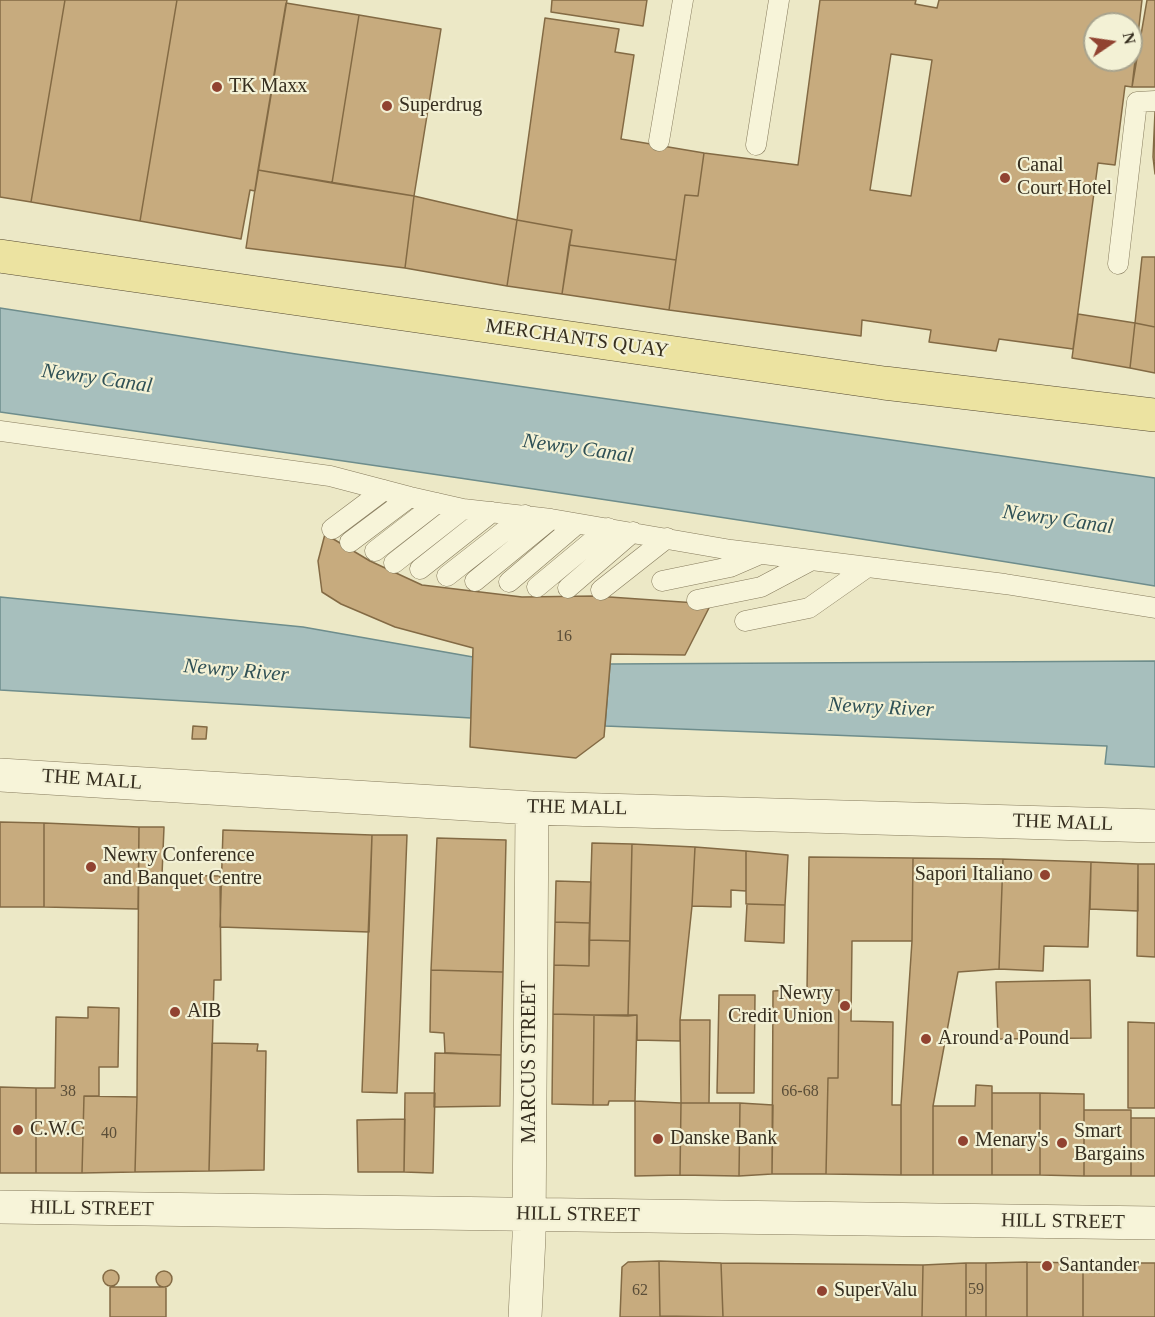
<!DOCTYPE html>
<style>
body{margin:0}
#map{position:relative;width:1155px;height:1317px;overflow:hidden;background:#ece8c6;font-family:"Times New Roman",serif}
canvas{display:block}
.north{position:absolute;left:1083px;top:12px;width:60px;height:60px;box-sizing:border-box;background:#f3f1d5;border:2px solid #a8a38d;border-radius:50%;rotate:77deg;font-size:16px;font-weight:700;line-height:24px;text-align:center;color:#372f20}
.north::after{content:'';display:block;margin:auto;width:21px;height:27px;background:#914331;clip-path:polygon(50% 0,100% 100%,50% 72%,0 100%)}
</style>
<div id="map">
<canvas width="1155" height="1317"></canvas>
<div class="north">N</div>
</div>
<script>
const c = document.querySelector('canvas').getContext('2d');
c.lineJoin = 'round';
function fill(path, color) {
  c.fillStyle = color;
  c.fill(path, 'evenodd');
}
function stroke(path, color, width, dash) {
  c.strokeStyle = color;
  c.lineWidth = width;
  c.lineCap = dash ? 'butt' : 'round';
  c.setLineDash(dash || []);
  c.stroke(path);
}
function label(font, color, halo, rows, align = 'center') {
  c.font = font + ' "Times New Roman",serif';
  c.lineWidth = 4.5;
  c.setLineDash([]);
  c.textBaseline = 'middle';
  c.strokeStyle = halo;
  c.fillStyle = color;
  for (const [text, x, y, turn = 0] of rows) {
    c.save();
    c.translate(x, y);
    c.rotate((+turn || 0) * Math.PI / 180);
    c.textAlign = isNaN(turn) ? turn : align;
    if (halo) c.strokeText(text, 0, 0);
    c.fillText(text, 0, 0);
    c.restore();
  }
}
const water = new Path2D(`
 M0,308L296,354L1155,478V586C771,523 386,466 0,412Z
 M0,597L303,627L473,657L471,718L0,690Z
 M1155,661V767L1105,764L1107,746L605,726L610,664Z`);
fill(water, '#a7bfbd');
stroke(water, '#6e8d8c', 1.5);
const building = new Path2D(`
 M0,0H65L31,202L0,197Z
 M65,0H177L140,221L31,202Z
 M177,0H287L255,191L250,190L241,239L140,221Z
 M552,0H647L643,26L551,12Z
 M820,0H916L915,4L937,8L939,0H1142L1132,87L1125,86L1115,165L1098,163L1073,349L999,339L996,351L929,342L931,330L862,320L861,336L669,310L685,195L698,196L704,153L798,165ZM1095,24H1131V60H1095ZM891,54L932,60L911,196L870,190Z
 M1147,0H1155V87H1132Z
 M286,3L359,15L332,183L258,170Z
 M359,15L441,29L414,196L332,183Z
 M545,18L619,29L615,52L634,55L621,139L704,153L698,196L685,195L676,260L569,245L572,230L517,220Z
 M1155,112V174L1153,157Z
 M258,170L414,196L405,268L246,248Z
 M414,196L517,220L507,286L405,268Z
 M517,220L572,230L562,294L507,286Z
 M569,245L676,260L669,310L562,294Z
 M1142,257H1155V327L1135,323Z
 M1078,314L1135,323L1130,368L1072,358Z
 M1135,323L1155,327V373L1130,368Z
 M325,534L370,561L422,585L522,597L595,596L711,604L685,655L611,654L604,737L576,758L470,747L473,648L395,627L341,604L322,592L318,561Z
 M193,726L207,727L206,739H192Z
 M0,822L44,823V907H0Z
 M44,823L139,827L138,909L44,907Z
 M139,827H164L162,875L220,876L221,980H214L209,1171L135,1172L137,1097Z
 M223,830L372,835L369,932L220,927Z
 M372,835H407L397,1093L362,1092Z
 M437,838L506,840L503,972L431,970Z
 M592,843L632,844L630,941L589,940Z
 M632,844L695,847L692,906L680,1020V1041L637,1040V1015L628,1016Z
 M695,847L746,851V891L731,890V907L692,906Z
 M746,851L788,855L785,905L746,904Z
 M809,857L913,858L912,941H852L851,1021L893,1022L892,1105H901V1175L826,1174L828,1078H838L839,990H807Z
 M913,858L1003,859L999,969L958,972L933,1106V1175H901V1105L912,941Z
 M1003,859L1091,862L1088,947L1044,946L1043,971L999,969Z
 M1091,862L1138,864V911L1090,909Z
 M1138,864H1155V957L1137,956Z
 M556,881L591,882L590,923L555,922Z
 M747,904L785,905L784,943L745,941Z
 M555,922L590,923L589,966L554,965Z
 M589,940L630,941L628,1016L553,1014L554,965L589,966Z
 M431,970L503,972L501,1055L445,1053L444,1033L430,1032Z
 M1090,980L1091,1038L998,1039L996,982Z
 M807,990H839L838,1078H828L826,1174H772L773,991Z
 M719,995H755L754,1093H717Z
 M88,1007L119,1008L118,1067H99V1096H84L82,1173H36V1088H55L56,1017L88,1018Z
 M553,1014L594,1015L593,1105L552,1104Z
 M594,1015H637L635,1101H609L608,1105H593Z
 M680,1020H710L709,1103H681Z
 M1128,1022L1155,1023V1108H1128Z
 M212,1043L258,1044L257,1051H266L264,1170L209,1171Z
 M435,1053L501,1055L500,1106L434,1107Z
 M976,1085L992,1086V1175H933V1106H975Z
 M0,1087L36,1088V1173H0Z
 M405,1093H435L433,1173L404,1172Z
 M992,1093H1040V1175H992Z
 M1040,1093L1084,1094V1176L1040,1175Z
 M84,1096L137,1097L135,1172L82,1173Z
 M635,1101L681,1103L680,1175L635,1176Z
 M681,1103H740L739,1176L680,1175Z
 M740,1103L773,1105L772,1174L739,1176Z
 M1084,1110H1131V1176H1084Z
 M1131,1118H1155V1176H1131Z
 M405,1119L404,1172H358L357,1120Z
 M659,1261L660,1317H620L622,1267L628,1262Z
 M659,1261L721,1263L723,1317L660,1316Z
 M1027,1262L1083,1263V1317H1027Z
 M1027,1262V1317H986V1263Z
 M721,1263L923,1265L922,1317H723Z
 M966,1263V1317H922L923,1265Z
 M966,1263H986V1317H966Z
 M1083,1263H1155V1317H1083Z
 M103 1278a8 8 0 1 1 16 0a8 8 0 1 1-16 0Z
 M156 1279a8 8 0 1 1 16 0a8 8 0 1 1-16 0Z
 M110,1287H166V1317H110Z`);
fill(building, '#c7ab7e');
stroke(building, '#836a44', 1.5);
const lane = new Path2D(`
 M659,141L683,0
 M756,145L779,0
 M1118,264L1137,102L1155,101
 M0,431L330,476L410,497L463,509L551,519L731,550L1005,584L1155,608
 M332,529L384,490
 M350,542L410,497
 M375,551L437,503
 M394,563L463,509
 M420,569L492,512
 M447,576L525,515
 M475,581L551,519
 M662,581L730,567L760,554
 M509,582L577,524
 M537,587L608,528
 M568,588L633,532
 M601,590L667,538
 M697,600L761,587L812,560
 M745,621L809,608L866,568`);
const street = new Path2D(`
 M0,775L532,808L1155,826
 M0,1207L1155,1223
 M525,1317L529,1237L532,808`);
const primary = new Path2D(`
 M0,256L884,383L1155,415`);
stroke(lane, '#867b5d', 21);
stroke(street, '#867b5d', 34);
stroke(primary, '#544831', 34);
stroke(lane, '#f7f4d9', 20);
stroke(street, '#f7f4d9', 33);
stroke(primary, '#ece3a1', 33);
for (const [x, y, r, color] of [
 [217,87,6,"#914331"],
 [387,106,6,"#914331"],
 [1005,178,6,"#914331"],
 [91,867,6,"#914331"],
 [1045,875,6,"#914331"],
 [845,1006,6,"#914331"],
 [175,1012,6,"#914331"],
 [926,1039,6,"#914331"],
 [18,1130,6,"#914331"],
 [658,1139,6,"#914331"],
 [963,1141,6,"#914331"],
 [1062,1143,6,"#914331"],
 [1047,1266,6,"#914331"],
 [822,1291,6,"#914331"]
]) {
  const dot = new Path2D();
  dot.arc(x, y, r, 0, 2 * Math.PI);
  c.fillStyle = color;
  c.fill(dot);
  stroke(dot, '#f3f1d5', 2);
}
label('16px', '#5b4e38', null, [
 ["16",564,637],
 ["38",68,1092],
 ["66-68",800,1092],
 ["40",109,1134],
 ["59",976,1290],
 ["62",640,1291]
]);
label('20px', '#372f20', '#f3f1d5', [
 ["TK Maxx",229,87],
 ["Superdrug",399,106],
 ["Canal",1017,166],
 ["Court Hotel",1017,189],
 ["Newry Conference",103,856],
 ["and Banquet Centre",103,879],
 ["Sapori Italiano",1033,875,"right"],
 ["Newry",833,994,"right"],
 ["Credit Union",833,1017,"right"],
 ["AIB",187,1012],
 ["Around a Pound",938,1039],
 ["C.W.C",30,1130],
 ["Smart",1074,1132],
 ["Bargains",1074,1155],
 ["Danske Bank",670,1139],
 ["Menary's",975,1141],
 ["Santander",1059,1266],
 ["SuperValu",834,1291]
], 'left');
label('20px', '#372f20', '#f3f1d5', [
 ["MERCHANTS QUAY",577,339,8],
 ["THE MALL",92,780,4],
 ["THE MALL",577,808,1],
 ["THE MALL",1063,823,2],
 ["MARCUS STREET",530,1062,-90],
 ["HILL STREET",92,1209,1],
 ["HILL STREET",578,1215,1],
 ["HILL STREET",1063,1222,1]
]);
label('italic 21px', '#305156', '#f3f1d5', [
 ["Newry Canal",97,379,8],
 ["Newry Canal",578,449,8],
 ["Newry Canal",1058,520,8],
 ["Newry River",236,671,5],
 ["Newry River",881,708,3]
]);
</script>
